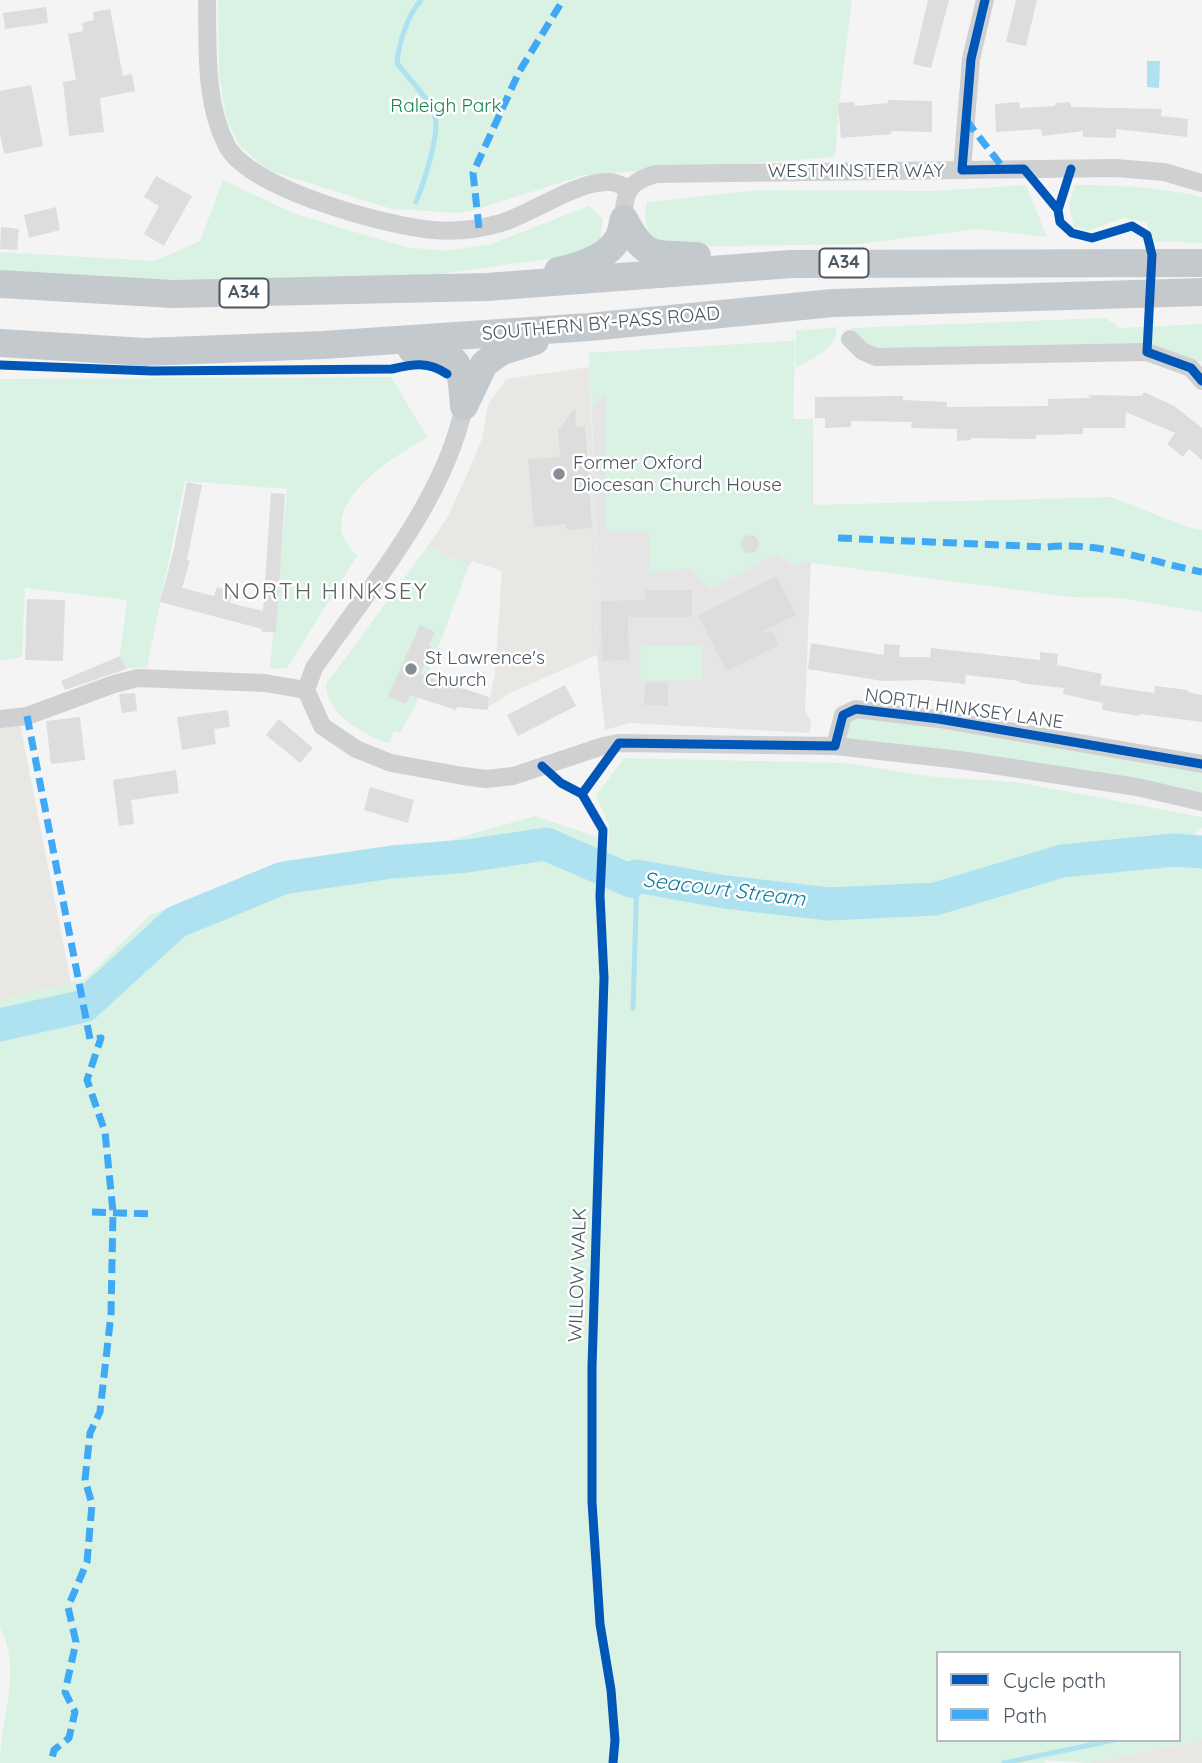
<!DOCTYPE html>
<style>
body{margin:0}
#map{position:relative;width:1202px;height:1763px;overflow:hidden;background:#f4f4f4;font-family:Quicksand,sans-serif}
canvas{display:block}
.legend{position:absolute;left:936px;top:1651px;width:245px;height:91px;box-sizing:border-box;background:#fff;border:2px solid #b7bbc0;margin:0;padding:9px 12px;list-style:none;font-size:21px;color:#4a5661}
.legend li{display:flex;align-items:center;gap:14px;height:35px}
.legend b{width:35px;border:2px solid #b7bbc0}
</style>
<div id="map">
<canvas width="1202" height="1763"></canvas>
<ul class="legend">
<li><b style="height:9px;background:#0057b8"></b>Cycle path</li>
<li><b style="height:9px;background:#3fa9f5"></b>Path</li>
</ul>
</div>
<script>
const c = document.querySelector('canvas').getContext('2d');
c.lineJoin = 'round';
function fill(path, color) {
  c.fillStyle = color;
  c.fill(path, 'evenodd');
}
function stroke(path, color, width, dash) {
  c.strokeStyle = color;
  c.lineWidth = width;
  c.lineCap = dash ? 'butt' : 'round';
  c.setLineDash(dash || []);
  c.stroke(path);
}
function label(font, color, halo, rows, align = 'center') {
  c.font = font + ' Quicksand,sans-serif';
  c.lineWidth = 5;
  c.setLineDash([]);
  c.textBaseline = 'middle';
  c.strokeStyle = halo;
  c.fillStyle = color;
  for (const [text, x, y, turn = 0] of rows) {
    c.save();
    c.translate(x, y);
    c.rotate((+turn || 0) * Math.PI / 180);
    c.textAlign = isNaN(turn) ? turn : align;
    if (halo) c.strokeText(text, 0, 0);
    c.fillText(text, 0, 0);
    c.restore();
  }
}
fill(new Path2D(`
 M589,367L599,579L597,655L510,693L488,707L495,673L502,571L472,561L469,566L428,546L447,518L470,468L482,439L488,405L506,379Z
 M20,724L71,983L0,1000V728Z
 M1202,1740V1763H1088Z`), '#e8e7e3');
fill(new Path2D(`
 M795,341L793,419L813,420V505L805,711L811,721L810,733L630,723L605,730L597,655L599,579L589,353Z`), '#e6e5e6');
fill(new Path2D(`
 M218,0H852L840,95L835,157L584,175L475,210L460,213L392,209L268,170L240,146L226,118L219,76Z
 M223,180L295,214L405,247L445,251L491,244L589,206L603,219L599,245L569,256L397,280L259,284L0,272V252L155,261L200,241Z
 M1026,185L1047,237L978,229L858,244L661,247C647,232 643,222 647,202L760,190L937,191Z
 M1075,185C1118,185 1160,187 1202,197V243L1154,241L1146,222L1124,218L1087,231L1074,227L1069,204Z
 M1105,318L1120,328L1202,324V361L881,354L858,340L851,328Z
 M836,327C840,348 812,358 796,368V331Z
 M795,341L793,419H813L812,505L1111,497L1187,527L1202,530V612L1120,598L1071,597L805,562L794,566L777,554L710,589L689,568L650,573L649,531H606L605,393L591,407L589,353Z
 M391,377L427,437C398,455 334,491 342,533C344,541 352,549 357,556L287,668L270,669L287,489L185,481L147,667L118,669L127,600L25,588L22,657L0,661V379Z
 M428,546L469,566L417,702L400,733L394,731L390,743C365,737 325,713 326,684Z
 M641,646H702L701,680H640Z
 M843,715L1202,764V802L835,746Z
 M624,758L844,763L935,777L1016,782L1202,817V828L1175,849L1202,852V1740L1088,1763L1044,1760L1045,1763H0C0,1719 23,1670 0,1628V1000L85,979L150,915L283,864L444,842L535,816L609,841V826L596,795ZM938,1653H1179V1740H938Z`), '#d9f2e3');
fill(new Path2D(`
 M1147,61H1160L1159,88L1147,87Z`), '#aee2f0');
stroke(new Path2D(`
 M416,202C423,185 440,134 435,117C429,98 409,79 397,63C399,43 407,16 421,0
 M633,1008L637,876
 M1004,1763L1114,1740`), '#aee2f0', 5);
stroke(new Path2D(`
 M0,1025L84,1006L176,922L283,878L392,862L467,856L546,844L631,881L637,876L725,892L829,904L935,899L1062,861L1174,850L1202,852`), '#aee2f0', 33);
fill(new Path2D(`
 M928,0H949L931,68L913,64Z
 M1016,0H1037L1026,46L1006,42Z
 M46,7L48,23L5,29L3,13Z
 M110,9L123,76L132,74L135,91L100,98L104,132L69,136L63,82L76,80L68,34L83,31L82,23L94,20L93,12Z
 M31,85L43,146L4,154L0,133V91Z
 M888,100L932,101V132L891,131L892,134L841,138L838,103L854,102L855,106L888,103Z
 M1019,102L1020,108L1055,106V103L1070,102L1071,107L1162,109L1161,116L1188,119L1187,137L1116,129V138L1083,137V131L1042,136L1041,129L996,132L995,104Z
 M156,176L192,196L164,246L144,234L159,206L144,197Z
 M56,207L60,230L29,238L24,215Z
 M1,227L19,229L17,250L0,249Z
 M1144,392L1174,406L1202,428V460L1189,449L1183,457L1167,444L1175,433L1126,412L1125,428H1083V434L1036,435V439L971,438V440L957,441V429L911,428L912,422L851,421V427L825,428V418H815V397L903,396V400L947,402V407L1048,406V399L1091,398L1087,395L1142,396Z
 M575,408L576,427L585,426L592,528L567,530L566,524L534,527L528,459L560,457L558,430Z
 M187,482L202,485L187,560L190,561L182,588L214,596L217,587L233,591L230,603L263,611L271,493L285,494L276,632H262V629L160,602L174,549Z
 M741 544a9 9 0 1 1 18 0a9 9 0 1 1-18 0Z
 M776,576L796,615L761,632L773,633L779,645L726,671L698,615Z
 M645,590H692V617H628L629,660L602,661L601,601L645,600Z
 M27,599L65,600L63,661L25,660Z
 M420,625L435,632L429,645L432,647L420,674L489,697L488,710L457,707L456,710L410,695L406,704L388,696Z
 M811,643L884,655V644L900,645L899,657H930L931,648L1040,660V652L1058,654L1057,665L1102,674L1100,685L1154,693L1155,686L1188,690V692L1202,695V722L1140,714L1139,716L1102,710L1103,703L1063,694L1064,688L1019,683L1020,681L966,675L965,684L925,680L883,681L808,669Z
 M120,656L126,669L65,690L61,681Z
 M645,683H668V706L644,705Z
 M565,685L576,706L518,736L507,715Z
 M135,693L137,711L122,713L119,694Z
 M228,710L230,727L214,729L216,744L182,750L177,717Z
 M80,717L85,760L51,764L46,721Z
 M279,719L313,748L300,763L266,735Z
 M176,770L179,793L131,800L134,824L119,826L113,780Z
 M370,787L414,800L408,823L364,810Z`), '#ddddde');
stroke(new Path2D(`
 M207,0C208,48 204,102 227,146C250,189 386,226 433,230C456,232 480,229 501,223C533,213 578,180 610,182C616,182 624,187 630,189
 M962,170L971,59L985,0
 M624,219C623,192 630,181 656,174L1116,168L1164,172L1202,183
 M850,339L862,351L876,357L1147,352L1191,368L1202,381
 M464,406C445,500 368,590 314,668L306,690L322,726L356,749L391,763L463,776L486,779L513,776L603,746L619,743L835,746L960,760L1137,787L1202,802
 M0,719L27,716L114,684L138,678L265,683L306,690
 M835,746L843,715L856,709L939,719L1202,764`), '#ced0d2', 18);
stroke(new Path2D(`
 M624,219C646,261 653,253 697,256
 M558,271C578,267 606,258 617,240C621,235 622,225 624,219
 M0,284L173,294L487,287L791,264L1202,263
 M0,343L145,352L323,345L589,327L833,303L1202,292
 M412,350C461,356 460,358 464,406
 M464,406L484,364L502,351L535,341`), '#c4c9cd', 28);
stroke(new Path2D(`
 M966,120L1004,169
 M479,228L473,173L519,72L563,0
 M838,538L1047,547C1101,541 1150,562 1202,572
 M27,716L90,1039L101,1038L87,1080L105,1132L113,1212L111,1314L100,1412L90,1433L85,1480L92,1504L87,1562L68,1607L76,1642L65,1692L75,1712L69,1738L54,1750L51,1763
 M92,1212L153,1214`), '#3fa9f5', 7, [14, 7]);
stroke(new Path2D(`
 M985,0L971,59L962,170L1024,169L1058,210
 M1071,169L1058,210L1060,222L1072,233L1092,238L1132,226L1147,235L1152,255L1147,352L1191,368L1202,381
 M0,365L152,371L392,369C413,364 428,361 447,374
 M542,766L561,783L582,794L603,830L600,896L604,978L592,1367V1502L600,1624L611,1690L615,1740L613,1763
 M582,794L619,743L835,746L843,715L856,709L939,719L1202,764`), '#0057b8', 9);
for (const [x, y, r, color] of [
 [559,474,7,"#868d94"],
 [411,669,7,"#868d94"]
]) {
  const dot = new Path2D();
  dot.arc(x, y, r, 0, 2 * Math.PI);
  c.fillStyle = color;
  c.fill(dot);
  stroke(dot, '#fff', 2.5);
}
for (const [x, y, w] of [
 [844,263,49],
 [244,293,49]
]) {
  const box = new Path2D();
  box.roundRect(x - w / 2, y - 14.5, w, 29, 5);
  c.fillStyle = '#fff';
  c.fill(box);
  stroke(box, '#4a5661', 2);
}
label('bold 18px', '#4a5661', null, [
 ["A34",844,263],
 ["A34",244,293]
]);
label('19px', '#17864f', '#fff', [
 ["Raleigh Park",446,106]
]);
label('19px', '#4a5661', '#fff', [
 ["WESTMINSTER WAY",856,171],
 ["SOUTHERN BY-PASS ROAD",601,324,-5],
 ["NORTH HINKSEY LANE",964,709,8],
 ["WILLOW WALK",578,1275,-88]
]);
label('19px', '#4a5661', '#fff', [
 ["Former Oxford",573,463],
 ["Diocesan Church House",573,485],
 ["St Lawrence's",425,658],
 ["Church",425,680]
], 'left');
label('italic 21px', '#0c7c9b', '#fff', [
 ["Seacourt Stream",724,890,7]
]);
c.letterSpacing = '2px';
label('23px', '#5f6368', '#fff', [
 ["NORTH HINKSEY",326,592]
]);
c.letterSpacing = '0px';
</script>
